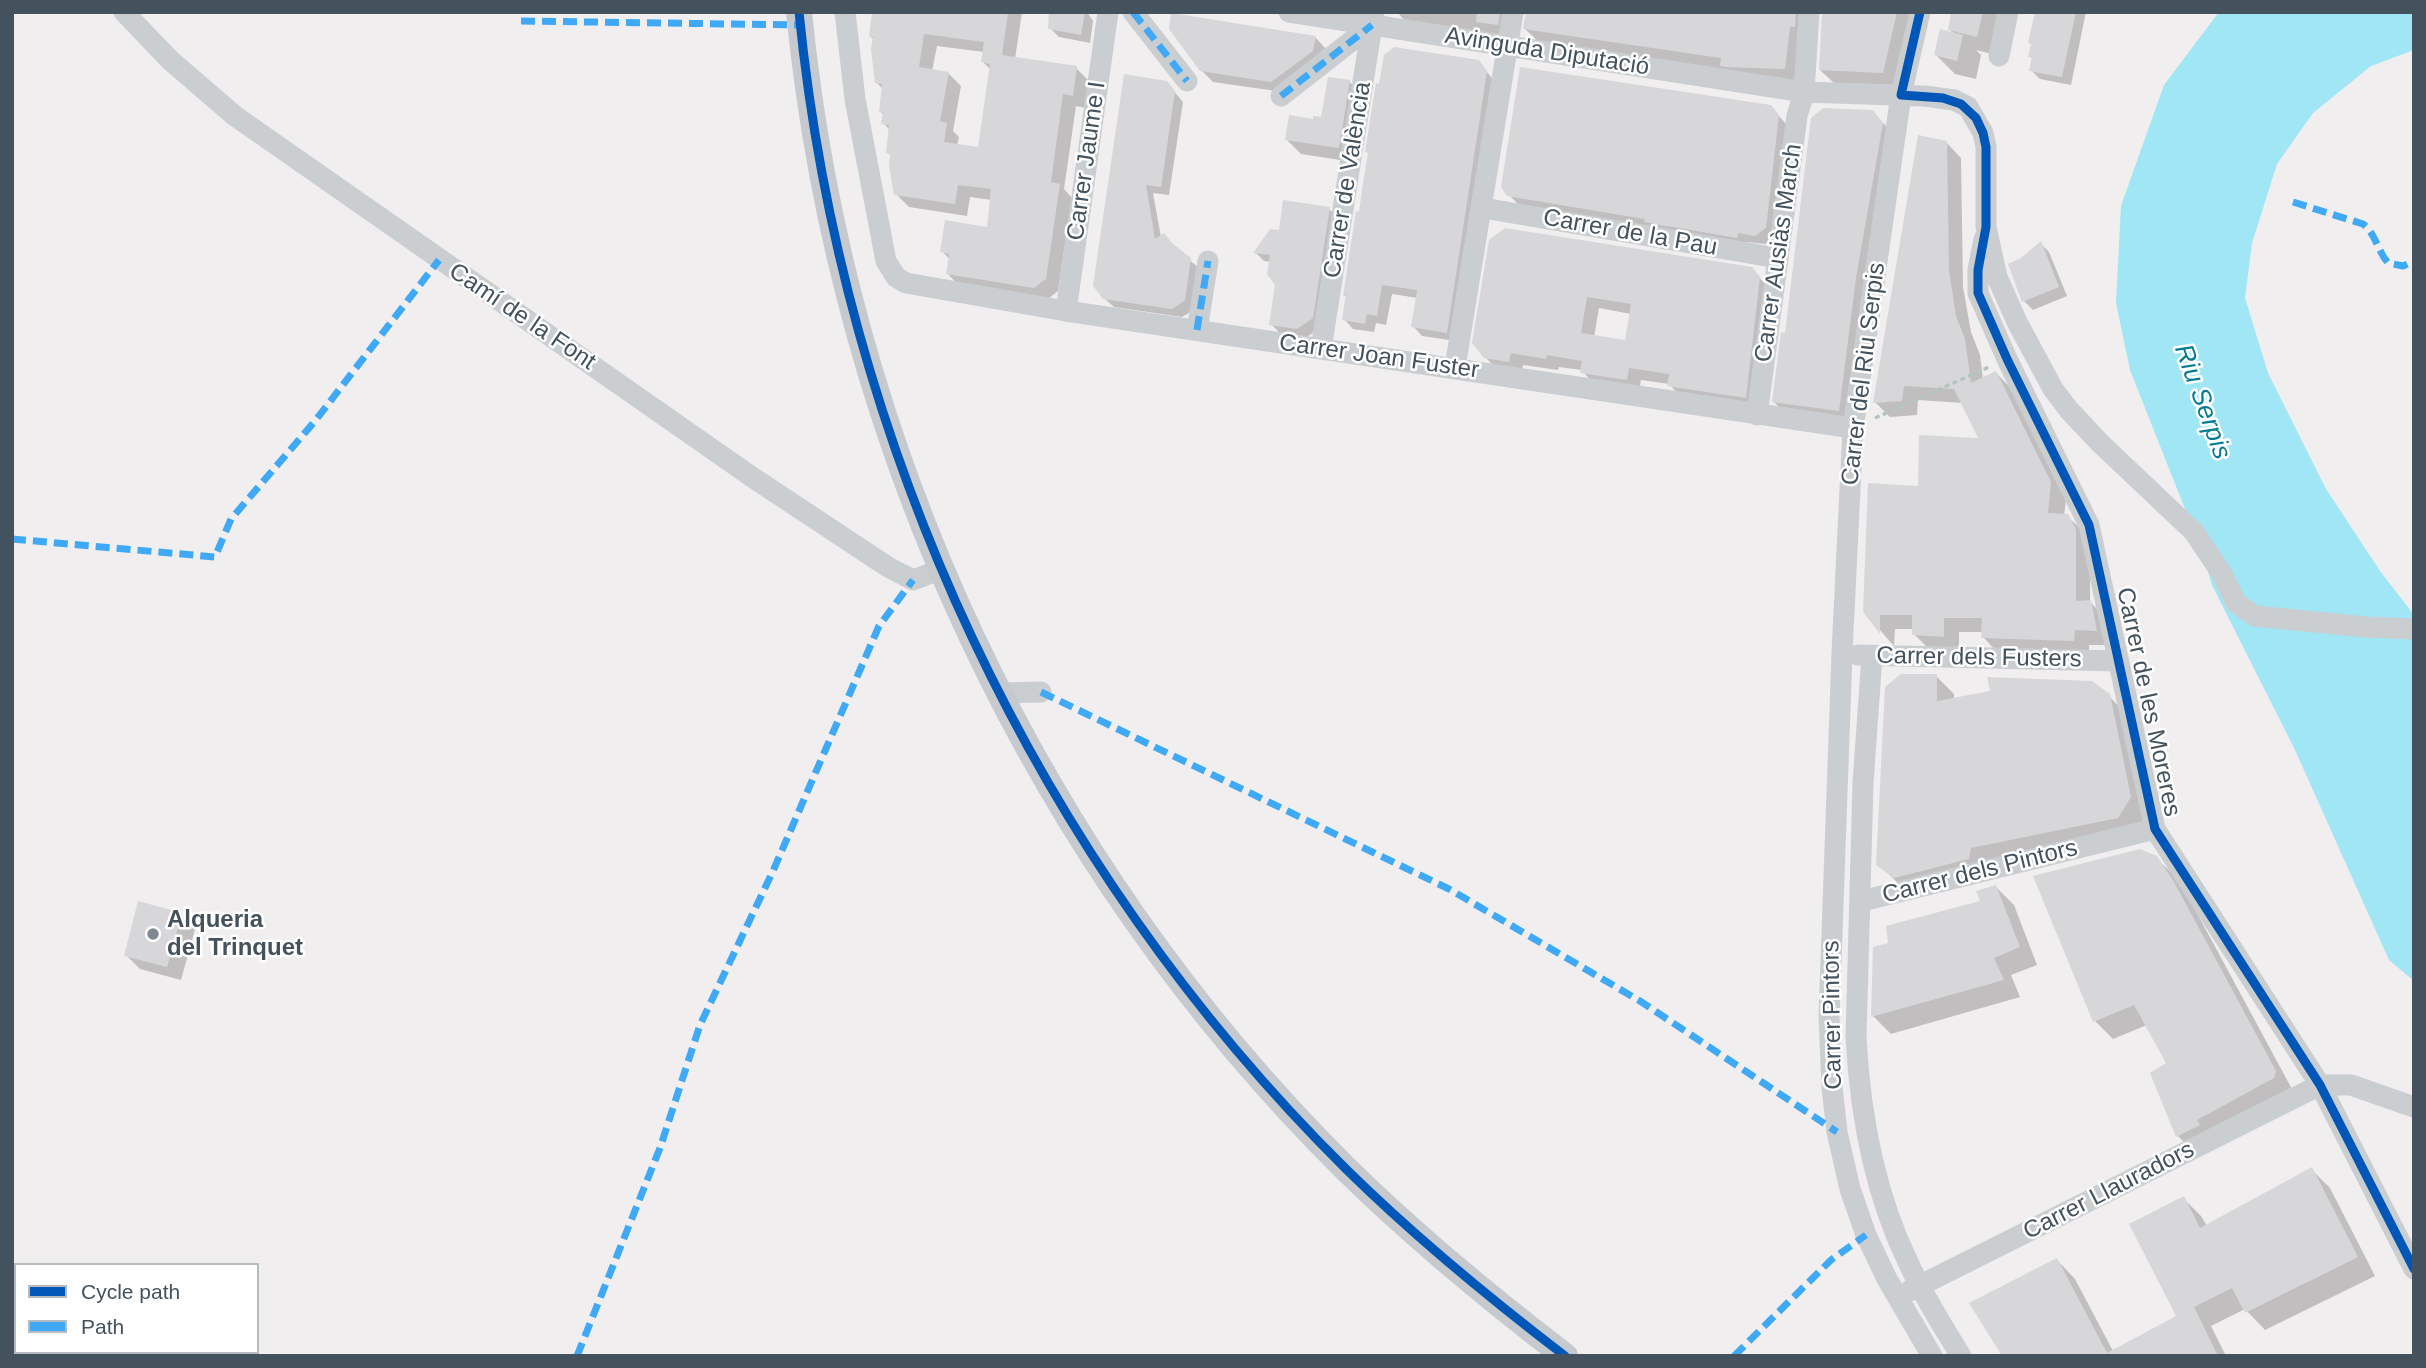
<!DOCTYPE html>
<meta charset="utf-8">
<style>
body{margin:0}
#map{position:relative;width:2426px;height:1368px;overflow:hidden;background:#f0eeef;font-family:Helvetica,sans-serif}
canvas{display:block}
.frame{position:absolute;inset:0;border:14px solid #44525e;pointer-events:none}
.legend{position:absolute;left:14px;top:1263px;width:245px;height:91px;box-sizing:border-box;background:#fff;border:2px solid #b4babf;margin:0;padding:9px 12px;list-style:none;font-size:21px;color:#44525e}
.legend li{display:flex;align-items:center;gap:14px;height:35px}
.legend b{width:35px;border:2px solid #b4babf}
</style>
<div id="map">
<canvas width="2426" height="1368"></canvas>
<div class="frame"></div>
<ul class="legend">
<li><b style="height:9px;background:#0057b8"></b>Cycle path</li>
<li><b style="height:9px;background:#3fa9f5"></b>Path</li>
</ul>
</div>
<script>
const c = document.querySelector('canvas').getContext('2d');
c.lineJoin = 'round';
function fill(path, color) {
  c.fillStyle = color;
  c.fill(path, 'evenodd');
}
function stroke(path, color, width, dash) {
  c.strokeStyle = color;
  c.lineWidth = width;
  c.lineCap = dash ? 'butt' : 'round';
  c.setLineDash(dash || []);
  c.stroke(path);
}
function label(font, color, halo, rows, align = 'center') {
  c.font = font + ' Helvetica,sans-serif';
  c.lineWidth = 5;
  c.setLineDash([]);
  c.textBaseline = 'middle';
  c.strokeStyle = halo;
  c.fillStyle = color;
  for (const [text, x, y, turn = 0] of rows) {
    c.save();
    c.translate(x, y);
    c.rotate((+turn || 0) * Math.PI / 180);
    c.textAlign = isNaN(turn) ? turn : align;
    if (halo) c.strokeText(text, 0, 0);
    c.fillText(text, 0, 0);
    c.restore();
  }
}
fill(new Path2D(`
 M2219,12H2414V50L2371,66L2313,113L2277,164L2252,243L2245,298L2268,373L2326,489L2380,571L2411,611L2414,619V981L2389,960L2295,750L2212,585L2191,516L2185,509L2130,370L2116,303L2121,206L2164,85Z`), '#a0e6f5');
fill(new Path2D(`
 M874,12H1022L1015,59L1076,68L1089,81L1086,108L1076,106L1064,189L1072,198L1058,291L1047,300L960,287L948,274L950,260L942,251L988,229L992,200L970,197L967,216L909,207L896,194L892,156L888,153L891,131L883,123L884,115L881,112L883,89L876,82L874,40L870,36ZM937,46L984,52L983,62L991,70L979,149L957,146L959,137L953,131L961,86L948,73L932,71Z
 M1051,12H1087L1093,21L1090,43L1059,37L1050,28Z
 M1397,12H1822L1818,13L1798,82L1539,42L1525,29L1527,13L1515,18L1511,38L1406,22Z
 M1824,12H1913L1896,85L1834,83L1820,70Z
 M1953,12H2005L1996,55L1976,50L1981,55L1976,79L1955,74L1936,55L1954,34L1950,30Z
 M2037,12H2086L2071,85L2040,79L2031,70L2033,60L2030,56Z
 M1315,37L1326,49L1283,92L1213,82L1201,70Z
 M1479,62L1495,82L1456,341L1422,336L1413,326L1418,298L1392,294L1386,325L1376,323L1374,332L1353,329L1344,319L1347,298L1344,295L1357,213L1360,214Z
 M1349,81L1363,96L1353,162L1301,154L1287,140L1315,121L1322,119Z
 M1167,83L1183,102L1169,195L1153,193L1161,237L1199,268L1194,310L1182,317L1114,307L1104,298Z
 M1770,106L1788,126L1774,238L1765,244L1747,242L1746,246L1519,205L1509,195Z
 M1872,112L1890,130L1856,427L1791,419L1774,402Z
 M1946,142L1961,158L1963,287L1971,332L1980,355L1983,379L1996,373L2011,388L2066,499L2064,516H2067L2083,531L2090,546V602L2105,617L2110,645H2089V656L1997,652L1983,637V632H1959V651L1929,649L1914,634V629H1895L1894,646L1864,612L1920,488L1981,440L1963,403L1918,400L1917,415L1890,417L1875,402Z
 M1329,209L1338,218L1321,327L1307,337L1280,333L1271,324L1277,284L1271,262L1264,261L1255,252L1280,232Z
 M1491,241L1751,269L1772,291L1758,410L1682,398L1669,384L1641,380L1639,392L1594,385L1582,370L1559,367L1558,370L1523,365L1521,373L1498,370L1485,357ZM1599,308L1631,314L1626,342L1594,337Z
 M2041,244L2049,252L2067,296L2033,310L2024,301L2021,260Z
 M1936,676L1954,694V699L1992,692L2109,696L2127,715L2148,816L2136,836L1897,882L1878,864Z
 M2156,858L2175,876L2191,902L2293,1091L2196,1154L2178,1136L2152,1073L2168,1064L2147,1025L2113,1039L2095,1021Z
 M1996,887L2014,905L2037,965L2011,975L2020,997L1891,1034L1873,1016L1890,944L1982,902Z
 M181,915L195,929L181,980L140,969L126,955Z
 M2312,1170L2330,1188L2375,1276L2265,1330L2245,1309L2211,1326L2226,1356H2004L2057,1260L2075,1279L2113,1351L2179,1317L2183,1198L2201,1216L2207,1226Z`), '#0003');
fill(new Path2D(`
 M872,12H1008L1002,55L1077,66L1073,96L1063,94L1051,182L1060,184L1046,279L1034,288L946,274L949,254L940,252L945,220L987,227L991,189L958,185L955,204L894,195L889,166L890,154L886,153L889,125L881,124L883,112H879L882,84L875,83L871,49L873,37L869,36ZM924,34L984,42L981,62L990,64L978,147L944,142L947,123L940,121L949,72L919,67Z
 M1049,12H1085L1081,35L1048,29Z
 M1477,12H1500L1498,25L1476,22Z
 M1526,12H1796L1795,27H1790L1785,69L1726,67L1720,66L1721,58L1523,29Z
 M1822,12H1897L1883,73L1819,70Z
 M1951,12H1983L1977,37L1948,30Z
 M2035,12H2076L2062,77L2029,71L2032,57H2028L2031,44L2028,43Z
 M1171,13L1316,36L1313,51L1271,82L1200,71L1169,29Z
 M1940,29L1963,35L1957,61L1934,55Z
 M1394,47L1479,60L1487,71L1447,333L1411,327L1417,290L1382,285L1377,316L1367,314L1365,324L1342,320L1346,294L1343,296L1356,211L1359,212L1362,190L1368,153L1365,152L1376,83L1379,84L1384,55Z
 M1520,67L1771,105L1779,115L1766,228L1755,236L1738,233L1737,238L1644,222L1645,219L1507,196L1501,187Z
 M1124,74L1167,81L1175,91L1161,187L1146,185L1155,239L1164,233L1173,244L1191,258L1185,300L1172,309L1103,299L1093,286Z
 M1328,77L1350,80L1339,148L1285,140L1289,115L1313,119V116L1321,117Z
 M1823,108L1873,110L1883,123L1856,278L1839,411L1772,402L1781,332L1785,333L1811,118Z
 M1918,135L1947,141L1949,270L1956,316L1965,339L1971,383L1996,371L2051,482L2048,513L2068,514L2076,529V601L2091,600L2097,631L2075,630L2074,641L1981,638L1982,618H1944V637L1912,635V615H1880V634L1863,612L1868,483L1918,486L1919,435L1978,438L1954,389L1904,386L1902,401L1873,403Z
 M1283,200L1330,207L1313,318L1297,329L1269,325L1275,285L1267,274L1270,255L1253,253L1270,229L1279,230Z
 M1505,228L1752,267L1760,277L1746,398L1667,386L1669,374L1629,368L1627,380L1580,373L1582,361L1547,355L1546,359L1511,353L1509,362L1484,358L1472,343L1489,240ZM1587,297L1631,304L1625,340L1581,333Z
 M2041,241L2059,287L2022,302L2008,264L2021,258Z
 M1901,674H1937V701L1990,691L1987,677L2092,681L2110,694L2131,797L2118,818L1971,848L1969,859L1894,878L1876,865L1885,687Z
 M2140,849L2157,856L2174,882L2276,1071L2274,1078L2197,1120L2200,1125L2176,1137L2150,1073L2166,1063L2134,1005L2093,1022L2033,876Z
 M1996,885L2020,947L1994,958L2004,980L1871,1017L1873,947L1888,943L1886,926L1980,901L1976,891Z
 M138,901L182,913L167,967L124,956Z
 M2312,1167L2358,1257L2245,1313L2232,1288L2194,1307L2218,1356H2002L1969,1303L2057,1258L2107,1353L2176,1316L2129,1224L2184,1196L2200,1228Z`), '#d7d6d9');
stroke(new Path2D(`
 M1875,418L1989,367`), '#b6c4bf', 3.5, [5, 3.5]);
stroke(new Path2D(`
 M124,12L170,60L235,116L752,477L888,567L913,580L942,569
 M845,12L855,99L886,261L896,277L906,283L1066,311L1853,428
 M1133,12L1187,81
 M1289,12L1804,92L1925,96L1954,100L1968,107L1983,133L1986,147V227L1997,277L2017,322L2053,389L2069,410L2099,442L2194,532L2222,574L2236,603L2255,616L2366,627L2414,629
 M1920,12L1901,95L1853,428L1842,653L1829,1017L1832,1087L1837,1132L1850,1189L1866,1235L1887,1279L1932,1356
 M1999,56L2008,12
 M1281,96L1372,25
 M1483,208L1778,258
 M1984,239L1978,270V293L2007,359L2089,525L2155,829L2320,1085L2414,1269
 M1066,311L1108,12
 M1197,330L1208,261
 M1321,349L1374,12
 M1455,367L1513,12
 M1757,415L1797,116L1804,92L1809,12
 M1858,655L2117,661
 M1872,656L1863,783L1856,1037C1860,1114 1874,1192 1908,1262C1923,1295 1942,1325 1961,1356
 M1000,693L1041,692
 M1862,901L2155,829
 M1909,1291L2320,1085H2351L2414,1107`), '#caced0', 21);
stroke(new Path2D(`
 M799,12C842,446 1036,862 1346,1169C1415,1237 1488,1297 1565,1356`), '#c6cacf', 26);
stroke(new Path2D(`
 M1133,12L1187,81
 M521,21L801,25
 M1281,96L1372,25
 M2293,202L2363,224C2376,234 2377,250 2388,263L2403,266L2414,261
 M1197,330L1208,261
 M12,539L215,557L231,519L315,421L439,260
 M1041,692L1449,889L1640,1001L1837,1132
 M577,1356L660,1148L700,1025L773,871L879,626L913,580
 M1734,1356L1831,1260L1866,1235`), '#3fa9f5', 7, [14, 7]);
stroke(new Path2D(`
 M799,12C842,446 1036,862 1346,1169C1415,1237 1488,1297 1565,1356
 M1920,12L1901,95L1943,98L1961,104L1976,118L1983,133L1986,147V227L1978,270V293L2007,359L2089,525L2155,829L2320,1085L2414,1269`), '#0057b8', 9);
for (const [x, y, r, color] of [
 [153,934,7,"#808991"]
]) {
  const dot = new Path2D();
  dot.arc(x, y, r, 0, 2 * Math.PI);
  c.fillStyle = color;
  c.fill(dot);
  stroke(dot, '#fff', 2.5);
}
label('24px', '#44525e', '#fff', [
 ["Avinguda Diputació",1547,52,9],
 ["Carrer Jaume I",1087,161,-82],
 ["Carrer de València",1348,180,-81],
 ["Carrer de la Pau",1630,233,10],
 ["Carrer Ausiàs March",1779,253,-82],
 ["Camí de la Font",522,317,34],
 ["Carrer Joan Fuster",1379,357,8],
 ["Carrer del Riu Serpis",1864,374,-83],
 ["Carrer dels Fusters",1979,658,1],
 ["Carrer de les Moreres",2148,702,78],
 ["Carrer dels Pintors",1980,872,-14],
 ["Carrer Pintors",1833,1015,-91],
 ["Carrer Llauradors",2109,1191,-27]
]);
label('bold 24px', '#44525e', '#fff', [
 ["Alqueria",167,920],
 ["del Trinquet",167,948]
], 'left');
label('italic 26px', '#037b93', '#fff', [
 ["Riu Serpis",2202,402,70]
]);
</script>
